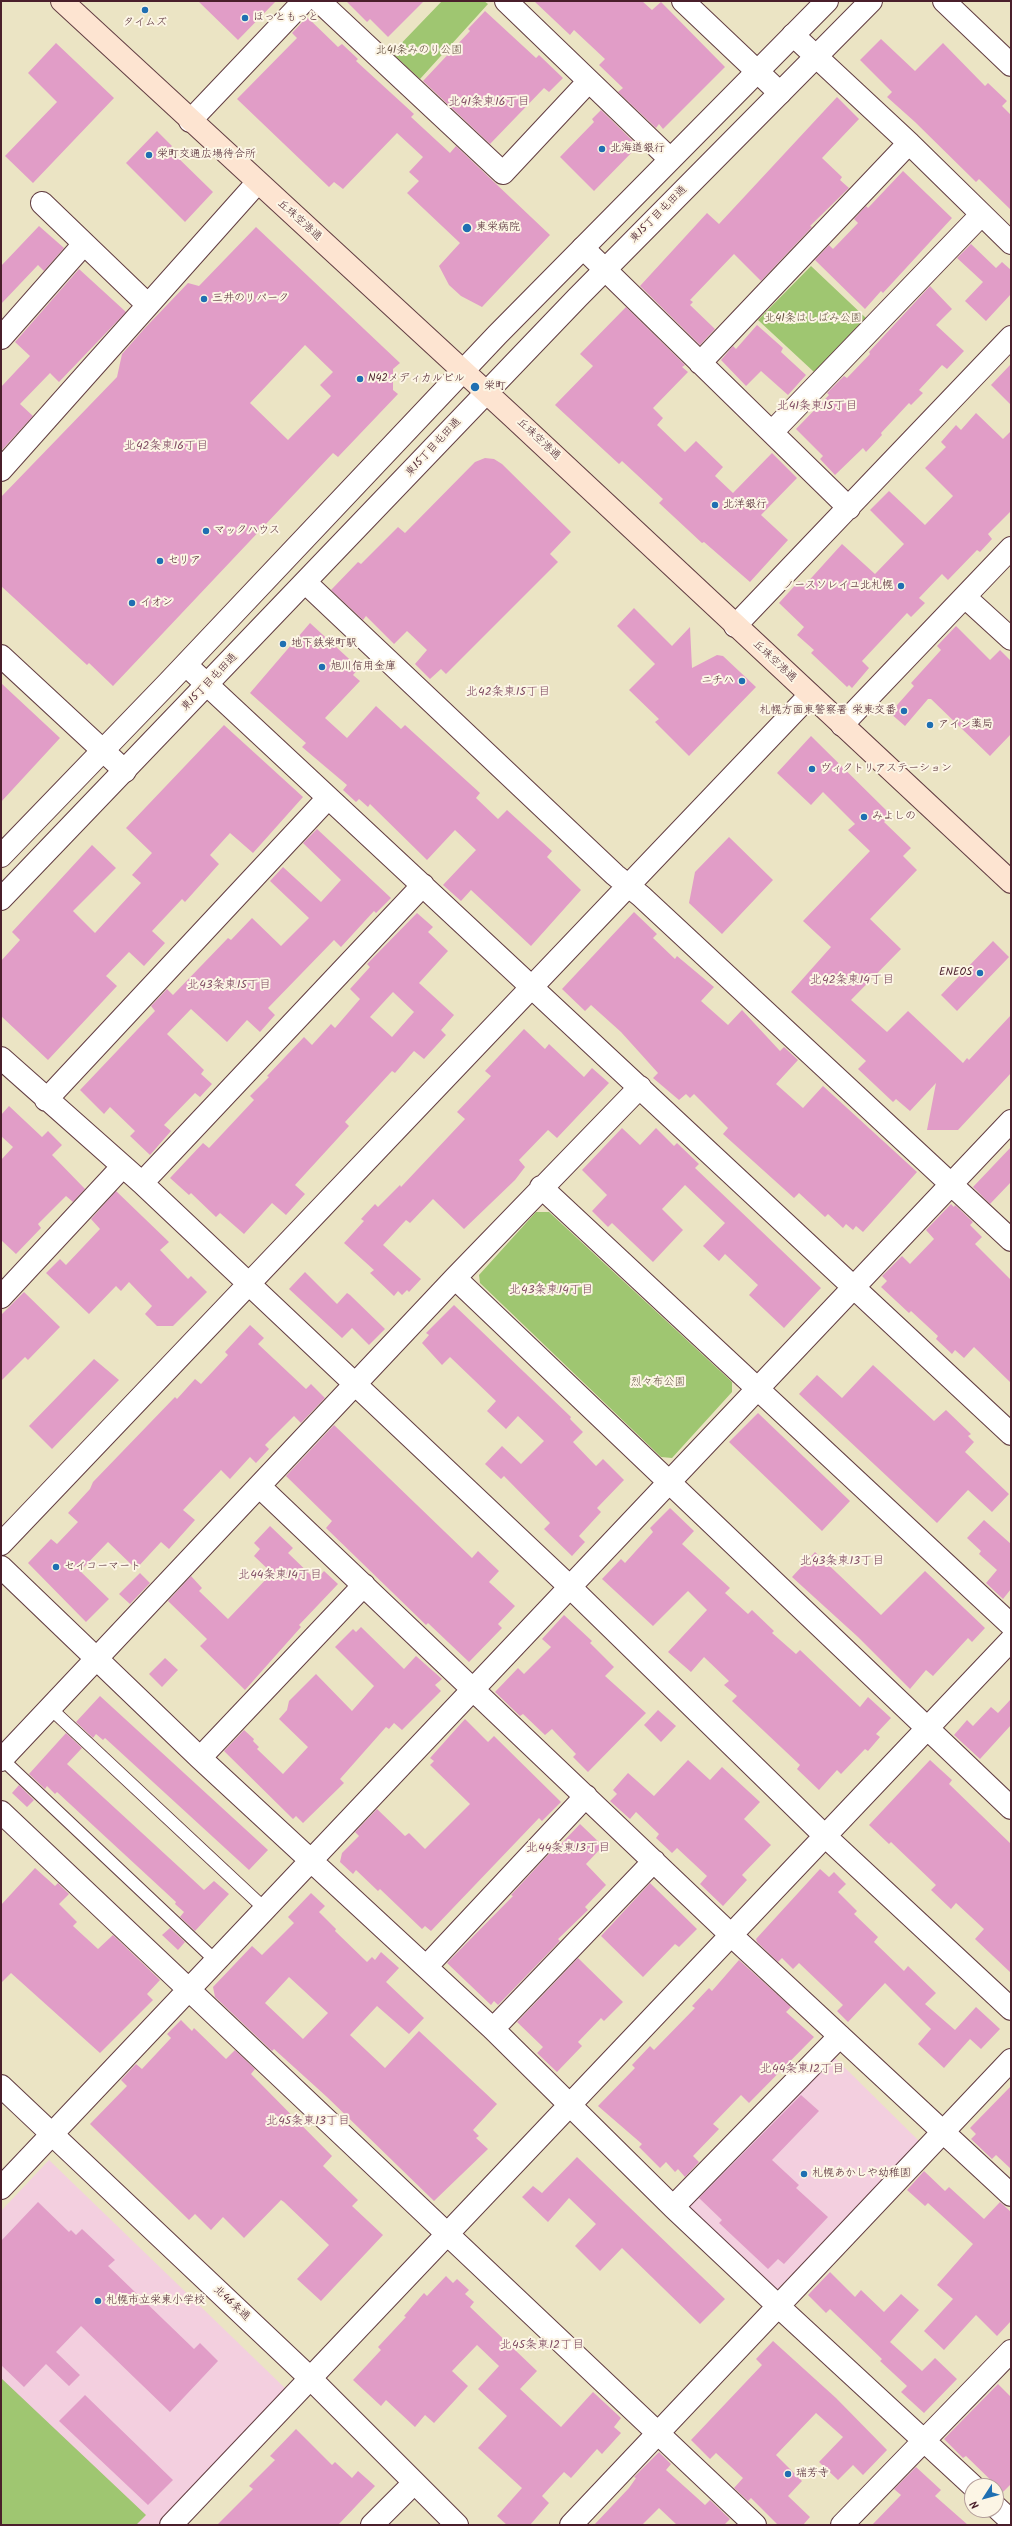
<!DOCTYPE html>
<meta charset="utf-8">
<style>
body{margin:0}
#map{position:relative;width:1012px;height:2526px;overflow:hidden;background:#ebe4c4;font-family:Kalam,sans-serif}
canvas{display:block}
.frame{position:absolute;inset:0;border:2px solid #4a1f2b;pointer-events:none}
.north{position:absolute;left:964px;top:2478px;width:40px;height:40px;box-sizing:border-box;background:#fcf5e5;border:1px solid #b59f9b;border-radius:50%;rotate:234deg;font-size:11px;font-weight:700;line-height:16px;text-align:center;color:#4a1f2b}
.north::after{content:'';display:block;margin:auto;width:14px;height:18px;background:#1f6fb2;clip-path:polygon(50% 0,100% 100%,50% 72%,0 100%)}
</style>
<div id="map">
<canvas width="1012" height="2526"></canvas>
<div class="frame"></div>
<div class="north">N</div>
</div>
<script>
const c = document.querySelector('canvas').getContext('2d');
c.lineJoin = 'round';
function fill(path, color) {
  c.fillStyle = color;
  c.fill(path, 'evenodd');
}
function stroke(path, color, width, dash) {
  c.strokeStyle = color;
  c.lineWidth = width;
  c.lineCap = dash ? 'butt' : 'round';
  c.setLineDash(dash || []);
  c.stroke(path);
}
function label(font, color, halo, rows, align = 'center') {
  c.font = font + ' Kalam,"Klee One",sans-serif';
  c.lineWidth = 4;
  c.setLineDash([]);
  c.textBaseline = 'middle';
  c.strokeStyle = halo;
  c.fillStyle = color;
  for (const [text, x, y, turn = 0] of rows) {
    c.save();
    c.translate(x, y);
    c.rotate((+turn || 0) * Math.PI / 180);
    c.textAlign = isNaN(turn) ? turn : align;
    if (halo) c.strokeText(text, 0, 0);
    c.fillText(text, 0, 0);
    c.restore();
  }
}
fill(new Path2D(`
 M832,2055L920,2142L777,2290L688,2206Z
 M49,2160L288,2391L158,2525H1V2211Z`), '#f3cfdf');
fill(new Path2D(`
 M442,1H484L488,4L420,79L392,53Z
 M811,266L867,319L814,372L758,320Z
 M536,1212H549L732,1382V1392L672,1458L661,1457L480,1283L479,1275Z
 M1,2378L146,2515L136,2525H1Z`), '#9fc671');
fill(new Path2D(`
 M198,1H276L238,40Z
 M346,1H424L388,37L370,19L367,22Z
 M534,1H642L652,10L661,2L725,67L663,129L659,124L656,128L618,92L623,88L599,65L605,59L574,30L570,35Z
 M485,11L536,58L539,55L563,78L549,92L544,88L490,144L423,81L470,31L468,29Z
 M307,17L338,47L342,44L358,59L356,61L414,114L411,117L450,153L456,146L550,235L482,307L461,296L449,285L439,266L460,243L407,193L419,181L409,172L423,157L397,133L343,189L334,182L329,187L237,99L297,38L292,33Z
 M881,39L915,71L943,43L985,86L988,83L1007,101L1002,106L1011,115V210L979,179L976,182L915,122L887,97L892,92L860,60Z
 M56,43L114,98L33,183L5,156L57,102L28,73Z
 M837,97L859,119L822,158L842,177L840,180L849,188L810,226L812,227L761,281L734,254L690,300L693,302L690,305L715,329L700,345L640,286L707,213L719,224Z
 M601,110L638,146L594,191L560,157L594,122L592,119Z
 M157,131L172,146L169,149L213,192L185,222L126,163Z
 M903,171L952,218L883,293L881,291L865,309L815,260L829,245L833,249L858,223L854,219L866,206L868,208Z
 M39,226L64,248L44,271L38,265L1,304V266Z
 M256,227L400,363L393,369V390L398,394L338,457L333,453L113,686L89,663L87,665L1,586V497L117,377L122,354L144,329L188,283L199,286ZM305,345L333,372L320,385L331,396L288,440L250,403Z
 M971,244L996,268L1002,262L1011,270V294L986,321L965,301L983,282L957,258Z
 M79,269L126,312L59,382L50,373L20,404L33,416L1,451V387L30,356L15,342Z
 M930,286L952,309L936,325L964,351L947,369L942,365L919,390L923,393L911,405L909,403L881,433L882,435L866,452L863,448L835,475L820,459L823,456L796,429L829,395L827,393L844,376L847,378L870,354L869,352Z
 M626,307L685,365L682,367L688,372L653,408L663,418L657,425L685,452L696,441L723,467L715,476L733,493L772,453L797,478L761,515L788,540L750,582L704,542L702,543L659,503L663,499L622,461L619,464L555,405L593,366L580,354Z
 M757,325L783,348L781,352L806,375L788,395L761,371L746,386L721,360L733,346L736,349Z
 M1011,364V405L991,385Z
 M976,413L1003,439L1011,431V511L988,534L992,539L980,552L977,550L948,580L942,574L919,598L925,603L911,617L907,613L862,661L869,668L852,688L849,685L847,687L811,653L814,650L797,635L804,627L779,603L799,581L804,586L842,544L875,574L904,544L870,510L889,491L925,525L953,496L925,468L946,447L941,442L956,425L961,430Z
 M485,458L494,459L502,464L571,532L550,554L558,562L446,674L441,669L430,679L415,664L427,650L407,631L394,644L366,616L363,620L331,590L358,562L361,564L398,527L405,533L475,462Z
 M634,608L672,646L690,627L692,668L717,655L723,656L756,687L689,756L655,722L659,719L629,690L655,664L617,626Z
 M310,623L359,668L353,675L360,681L325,718L347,738L376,706L401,729L405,725L480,793L476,798L498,819L507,810L552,851L547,857L581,890L531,946L471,890L461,901L443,885L476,850L455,830L427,860L370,804L368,807L359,799L356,802L343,790L347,785L302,747L306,743L250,693Z
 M956,626L990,660L1000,650L1011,661V734L990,756L931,699H928L905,726L890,713L914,686L911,683L941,650L937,646Z
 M1,683L60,738L1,802Z
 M224,725L303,797L253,853L230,833L210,855L219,864L185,902L182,899L152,931L165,943L144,966L129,952L106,976L117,986L48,1060L1,1016V961L20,940L12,932L92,845L116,868L73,911L95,933L141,883L132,875L152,853L126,828Z
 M811,736L891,815L884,822L911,848L903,856L917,870L870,919L901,949L851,1000L887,1032L908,1011L963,1063L967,1058L969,1060L1011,1015V1073L958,1130H927L936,1083L910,1111L896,1099L893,1102L858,1069L866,1061L791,992L831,947L803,921L870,851L848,830L855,824L823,792L811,805L777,773Z
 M317,829L391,898L376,913L374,911L341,947L334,940L268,1008L275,1015L260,1032L247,1020L227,1042L191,1009L167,1034L204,1070L201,1074L212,1084L200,1097L195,1093L164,1125L171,1131L150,1155L130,1136L135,1131L110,1107L104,1114L80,1090L155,1011L151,1006L167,989L173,995L228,938L231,940L252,918L281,946L309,918L270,881L283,867L321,902L341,880L303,843Z
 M729,837L773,880L722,934L689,903L695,872Z
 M634,912L657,934L653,938L675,959L677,956L714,987L701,1001L728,1025L742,1010L780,1051L784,1047L798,1060L776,1084L803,1108L823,1086L917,1172L863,1232L856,1226L853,1230L846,1224L843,1228L828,1214L825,1217L799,1193L794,1198L723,1134L728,1128L694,1094L690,1098L686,1094L679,1100L653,1078L658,1073L621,1032L591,1005L585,1011L562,989Z
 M417,913L433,927L428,932L448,951L419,983L454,1015L441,1030L446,1035L424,1059L414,1051L395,1073L392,1071L345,1122L349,1126L295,1185L305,1194L286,1215L272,1203L244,1234L220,1213L216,1217L191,1193L189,1195L170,1178L203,1143L209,1148L254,1100L250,1096L269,1077L267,1076L304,1037L312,1045L331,1024L335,1028L360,999L350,989L370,967L367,964ZM393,992L414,1012L392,1037L370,1017Z
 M993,941L1009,957L957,1011L941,995Z
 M524,1029L545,1049L549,1044L584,1077L592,1068L609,1083L557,1138L548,1130L519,1160L525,1167L515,1180L464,1229L433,1199L410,1223L406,1220L383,1245L421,1279L409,1292L407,1290L402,1295L398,1291L394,1296L370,1273L374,1270L344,1243L364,1221L361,1219L375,1204L378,1207L400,1185L401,1187L465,1119L457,1112L491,1076L485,1071Z
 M9,1106L42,1137L48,1131L62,1145L52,1155L85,1189L73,1202L66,1196L38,1224L41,1228L16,1254L1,1240V1160L13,1147L1,1136V1115Z
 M622,1128L640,1145L656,1128L674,1146L677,1143L699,1164L695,1168L821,1288L784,1328L749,1295L758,1285L725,1254L719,1261L703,1246L725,1223L685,1185L662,1209L683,1230L653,1262L612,1223L608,1227L592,1211L607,1195L582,1170Z
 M1011,1147V1182L990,1204L973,1187Z
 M116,1191L169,1242L160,1250L188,1279L191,1276L207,1292L173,1326H157L145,1314L152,1306L129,1282L121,1291L116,1286L89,1314L46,1273L60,1259L66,1265L100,1229L91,1219Z
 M951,1204L954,1207L955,1205L973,1222L970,1225L982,1237L975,1244L1011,1280V1383L974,1347L964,1358L955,1350L952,1354L936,1339L938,1336L911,1311L909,1313L881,1287L887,1281L882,1276L902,1256L910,1264L934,1239L926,1230Z
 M305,1272L337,1304L347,1293L350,1295L385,1329L369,1345L352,1328L342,1338L289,1289Z
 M24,1292L60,1327L28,1360L25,1357L1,1381V1315Z
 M454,1305L571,1417L570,1419L583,1432L573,1442L596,1466L603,1459L624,1480L597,1508L601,1512L579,1536L585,1542L572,1556L544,1529L550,1523L504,1476L501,1479L485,1464L502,1446L521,1464L544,1441L518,1416L506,1429L487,1411L496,1401L450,1357L442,1365L422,1343L429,1335L426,1333Z
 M250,1325L264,1338L258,1344L306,1389L311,1384L325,1398L301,1423L294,1416L265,1445L269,1449L256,1463L250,1457L230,1479L221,1470L183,1510L195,1520L169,1549L161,1542L136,1569L108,1542L80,1571L109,1599L86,1622L28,1563L51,1539L57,1544L78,1522L68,1513L90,1489L93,1482L175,1397L177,1399L195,1379L201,1384L228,1355L225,1352Z
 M94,1359L119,1380L52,1449L29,1426Z
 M873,1365L934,1421L946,1410L971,1434L968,1436L974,1442L965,1452L1009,1494L992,1512L968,1490L937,1523L799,1394L817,1375L842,1398Z
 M758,1413L850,1501L822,1531L729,1442Z
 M334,1425L472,1558L478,1551L499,1571L489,1582L515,1606L498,1624L502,1628L469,1662L428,1623L426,1625L326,1528L332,1521L286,1476Z
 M670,1508L694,1531L682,1544L730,1588L725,1593L748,1614L752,1610L774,1631L772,1633L796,1654L800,1650L860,1707L868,1697L891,1718L876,1734L880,1737L868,1751L865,1749L841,1774L837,1770L819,1790L797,1769L800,1765L732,1701L737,1696L724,1685L729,1681L704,1657L691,1672L668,1652L707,1610L688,1591L653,1626L602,1579L621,1559L625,1563L653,1532L650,1528Z
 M984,1520L1011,1544V1589L1003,1599L986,1583L997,1570L979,1554L981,1551L967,1538Z
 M270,1526L293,1548L288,1553L316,1580L324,1571L338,1584L299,1625L301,1627L245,1690L200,1646L207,1639L168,1601L191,1576L202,1588L199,1591L228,1619L272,1573L254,1556L260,1549L254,1543Z
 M815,1552L881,1615L925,1571L985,1628L972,1642L968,1638L933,1676L926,1670L910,1689L858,1637L792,1577Z
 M140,1573L150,1583L130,1604L119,1594Z
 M564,1615L592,1641L590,1643L614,1667L605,1676L646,1713L588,1772L573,1757L576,1754L552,1729L545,1735L523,1714L520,1716L495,1692L518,1668L524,1674L551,1647L542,1639Z
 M361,1627L404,1669L416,1656L442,1679L435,1685L441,1691L402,1730L394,1723L389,1729L386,1727L340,1779L344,1783L303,1823L296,1816L293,1819L224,1751L244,1730L254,1739L253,1741L259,1747L257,1749L283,1774L308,1747L279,1719L287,1710L289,1701L316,1674L352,1711L374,1686L335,1647L353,1629L356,1632Z
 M165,1658L178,1670L162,1687L149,1674Z
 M100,1696L268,1850L249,1870L105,1738L103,1740L96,1734L93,1738L76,1722Z
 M1011,1699V1725L980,1759L954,1735L967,1720L973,1726L991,1707L998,1713Z
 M658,1710L676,1726L661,1742L644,1725Z
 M465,1719L488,1742L494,1736L561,1802L542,1821L539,1818L431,1931L425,1926L422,1929L380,1889L378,1891L356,1870L353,1874L340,1862L342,1853L359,1836L355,1832L377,1809L405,1836L409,1833L425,1849L470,1804L430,1765L434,1761L430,1758Z
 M66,1733L82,1748L67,1764L204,1890L214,1881L229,1894L195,1931L180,1917L184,1912L175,1904L176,1902L57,1792L55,1794L47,1786L45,1789L29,1774Z
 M688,1760L710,1780L722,1767L760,1802L744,1819L771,1845L742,1875L747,1880L723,1906L700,1884L707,1876L677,1848L672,1853L656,1838L659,1834L636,1812L630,1819L610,1801L617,1794L613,1790L628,1773L654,1796Z
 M930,1760L952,1780L949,1784L1011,1844V1973L975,1939L984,1929L956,1903L951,1909L931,1890L936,1885L891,1842L889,1844L869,1825Z
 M19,1785L34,1800L27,1807L12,1793Z
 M580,1824L603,1846L586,1864L606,1885L585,1907L588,1910L558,1939L560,1941L498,2005L494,2001L491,2005L447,1963L513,1896L511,1895L558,1844L559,1846Z
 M35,1868L55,1886L58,1883L69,1894L59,1904L77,1922L73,1926L98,1949L113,1935L160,1980L147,1994L153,2000L100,2053L11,1973L1,1983V1905Z
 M820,1869L829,1877L834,1872L846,1884L838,1892L857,1911L854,1914L878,1937L874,1942L904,1971L908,1966L936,1993L925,2004L955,2030L976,2007L1000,2029L981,2049L970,2039L944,2068L918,2044L931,2029L885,1983L848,2022L837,2011L843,2005L799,1963L793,1969L782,1958L778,1962L757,1942L756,1939Z
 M650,1883L697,1929L679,1947L675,1944L643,1977L601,1936Z
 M311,1893L325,1906L319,1912L336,1929L335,1931L367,1962L372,1957L375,1960L381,1952L399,1968L386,1982L424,2018L409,2034L377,2006L350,2035L385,2068L419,2031L497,2104L473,2130L479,2136L476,2138L488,2149L434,2201L327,2097L274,2049L272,2051L215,1997L213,1987L252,1946L262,1955L294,1923L288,1917ZM289,1977L328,2013L303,2039L265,2003Z
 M170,1928L185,1942L178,1950L162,1935Z
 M578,1958L623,2002L604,2021L601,2018L578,2042L582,2046L557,2072L537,2053L543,2047L517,2022Z
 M739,1960L791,2007L786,2012L814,2037L749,2103L741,2095L713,2124L719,2129L693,2156L699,2162L685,2177L678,2169L675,2172L666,2162L660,2168L639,2147L642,2144L598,2106L635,2068L632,2065L650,2046L654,2050L695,2008L692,2006L709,1988L712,1991Z
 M181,2020L192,2031L194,2028L226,2059L235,2050L255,2069L251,2074L332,2156L323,2166L358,2200L352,2206L383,2235L321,2301L297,2279L329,2245L284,2202L281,2200L244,2238L223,2217L211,2230L195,2214L189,2220L90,2124L127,2086L121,2080L136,2064L142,2069L171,2038L167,2034Z
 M1011,2086V2169L996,2155L992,2159L971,2139L976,2134L970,2128Z
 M801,2095L819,2111L772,2160L799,2185L796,2188L828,2217L784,2264L778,2259L768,2269L719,2223L722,2220L699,2198Z
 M577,2157L725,2299L700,2324L622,2248L600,2271L575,2246L596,2224L569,2198L548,2222L522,2197L533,2186L542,2193Z
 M924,2171L945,2191L949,2187L984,2219L1000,2202L1011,2212V2321L997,2336L976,2315L944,2350L924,2331L953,2299L937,2285L973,2244L928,2203L925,2206L907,2190Z
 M38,2202L69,2232L71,2230L76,2235L82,2229L115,2260L108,2266L194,2349L200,2343L218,2361L170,2412L81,2326L56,2352L80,2375L69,2386L46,2364L24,2387L1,2365V2241Z
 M830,2272L855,2297L861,2290L884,2312L901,2294L919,2310L890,2342L922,2371L935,2358L957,2379L924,2413L901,2392L907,2386L880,2361L882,2359L830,2309L826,2313L808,2295Z
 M446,2276L453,2283L457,2279L469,2290L465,2294L474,2302L470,2307L537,2371L520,2389L561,2427L593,2392L621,2418L614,2427L621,2433L602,2454L597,2449L571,2478L564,2472L542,2496L549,2503L530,2525H507L497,2516L522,2488L478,2448L507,2416L478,2389L499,2366L477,2345L452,2371L468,2386L434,2423L425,2415L415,2427L386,2400L381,2406L353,2380L381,2350L378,2347L406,2317L404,2316L424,2293L427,2296Z
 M773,2341L836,2398L887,2450L863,2475L853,2465L838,2480L819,2462L843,2437L816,2413L776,2455L802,2481L788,2496L810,2517L803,2525H778L751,2498L748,2501L734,2488L743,2478L716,2453L710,2459L691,2440L762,2365L756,2359Z
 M998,2384L1011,2397V2484L1003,2492L966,2456L963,2458L944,2439Z
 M85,2395L173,2480L148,2505L59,2421Z
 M296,2429L332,2465L335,2462L352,2478L358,2471L375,2486L338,2525H217L253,2489L249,2486L275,2460L270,2456Z
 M659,2452L671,2464L666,2470L705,2505L710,2500L730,2519L724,2525H677L659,2508L642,2525H594L629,2488L636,2478L634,2477Z
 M916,2467L941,2490L935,2496L968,2525H872L901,2495L894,2489Z`), '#e19dc7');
const service = new Path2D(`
 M50,1708L264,1908
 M2,1759L216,1961`);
const minor = new Path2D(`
 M319,1L503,173L589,81
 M506,1L670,159
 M683,1L780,93
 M944,1L1011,65
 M793,35L909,143L1011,243
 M190,121L304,1
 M42,203L148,305
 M583,248L849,508
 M1,338L84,244
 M700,363L909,143
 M772,432L981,215
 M1,470L257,183
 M306,583L615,875L641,896L1011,1240
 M965,597L1011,639
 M735,626L1011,337
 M1,656L125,771
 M186,665L1011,1434
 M842,725L1011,548
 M1,1058L142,1183L570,1587L825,1836L1011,2009
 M46,1100L328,798
 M142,1183L423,885
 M541,1187L1011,1625
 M455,1278L1011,1808
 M1,1297L123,1166
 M259,1486L731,1935L1011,2195
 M1,1544L810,695
 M1,1567L200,1758L493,2029L673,2207L777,2305L973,2486
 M200,1758L364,1585
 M1,1760L455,1278L640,1087
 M1,1812L755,2525
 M426,1967L586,1796
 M493,2029L654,1861
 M1,2188L1011,1121
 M673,2207L840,2036
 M996,2507L1011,2521
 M171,2525L1011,1640
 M372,2525L414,2483
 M571,2525L1011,2060
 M842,2525L1011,2351`);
const tertiary = new Path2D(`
 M1,856L167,684L497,335L827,1
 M1,899L578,297L871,1
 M1,2086L309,2377L457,2525`);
const secondary = new Path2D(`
 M62,1L513,417L1011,882`);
stroke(service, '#623d42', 14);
stroke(minor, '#623d42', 24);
stroke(tertiary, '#623d42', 24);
stroke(secondary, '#623d42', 24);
stroke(service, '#fff', 12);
stroke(minor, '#fff', 22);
stroke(tertiary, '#fff', 22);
stroke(secondary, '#fde4d1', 22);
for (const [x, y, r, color] of [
 [145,10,4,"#1f6fb2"],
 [245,18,4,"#1f6fb2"],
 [602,149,4,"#1f6fb2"],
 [149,155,4,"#1f6fb2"],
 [467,228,5,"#1f6fb2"],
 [204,299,4,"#1f6fb2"],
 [360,379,4,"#1f6fb2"],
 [475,387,5,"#1f6fb2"],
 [715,505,4,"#1f6fb2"],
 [206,531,4,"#1f6fb2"],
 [160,561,4,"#1f6fb2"],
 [901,586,4,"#1f6fb2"],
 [132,603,4,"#1f6fb2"],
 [283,644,4,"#1f6fb2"],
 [322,667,4,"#1f6fb2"],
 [742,681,4,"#1f6fb2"],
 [904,711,4,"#1f6fb2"],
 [930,725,4,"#1f6fb2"],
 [812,769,4,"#1f6fb2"],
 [864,817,4,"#1f6fb2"],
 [980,973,4,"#1f6fb2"],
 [56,1567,4,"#1f6fb2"],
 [804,2174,4,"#1f6fb2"],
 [98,2301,4,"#1f6fb2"],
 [788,2474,4,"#1f6fb2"]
]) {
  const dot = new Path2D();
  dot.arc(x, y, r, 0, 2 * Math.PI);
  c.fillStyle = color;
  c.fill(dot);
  stroke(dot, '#fcf5e5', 1.5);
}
label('11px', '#4a1f2b', '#fcf5e5', [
 ["ほっともっと",253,18],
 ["タイムズ",145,23,"center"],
 ["北海道銀行",610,149],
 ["栄町交通広場待合所",157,155],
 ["東栄病院",476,228],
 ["三井のリパーク",212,299],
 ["N42メディカルビル",368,379],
 ["栄町",484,387],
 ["北洋銀行",723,505],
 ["マックハウス",214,531],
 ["セリア",168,561],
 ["ノースソレイユ北札幌",893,586,"right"],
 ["イオン",140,603],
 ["地下鉄栄町駅",291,644],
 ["旭川信用金庫",330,667],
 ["ニチハ",734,681,"right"],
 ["札幌方面東警察署 栄東交番",896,711,"right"],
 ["アイン薬局",938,725],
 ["ヴィクトリアステーション",820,769],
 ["みよしの",872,817],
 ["ENEOS",972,973,"right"],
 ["セイコーマート",64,1567],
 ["札幌あかしや幼稚園",812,2174],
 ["札幌市立栄東小学校",106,2301],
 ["瑞芳寺",796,2474]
], 'left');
label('11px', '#645140', '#fcf5e5', [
 ["北41条みのり公園",419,51],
 ["北41条はしばみ公園",813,319],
 ["烈々布公園",658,1383]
]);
label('11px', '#4a1f2b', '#fcf5e5', [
 ["東15丁目屯田通",659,215,-45],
 ["丘珠空港通",299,221,42],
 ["丘珠空港通",538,440,43],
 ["東15丁目屯田通",434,448,-47],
 ["丘珠空港通",774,662,43],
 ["東15丁目屯田通",210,683,-46],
 ["北46条通",231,2304,43]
]);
label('12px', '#7f4b62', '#fcf5e5', [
 ["北41条東16丁目",489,103],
 ["北41条東15丁目",817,407],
 ["北42条東16丁目",166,447],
 ["北42条東15丁目",508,693],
 ["北42条東14丁目",852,981],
 ["北43条東15丁目",229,986],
 ["北43条東14丁目",551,1291],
 ["北43条東13丁目",842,1562],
 ["北44条東14丁目",280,1576],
 ["北44条東13丁目",568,1849],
 ["北44条東12丁目",802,2070],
 ["北45条東13丁目",308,2122],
 ["北45条東12丁目",542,2346]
]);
</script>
